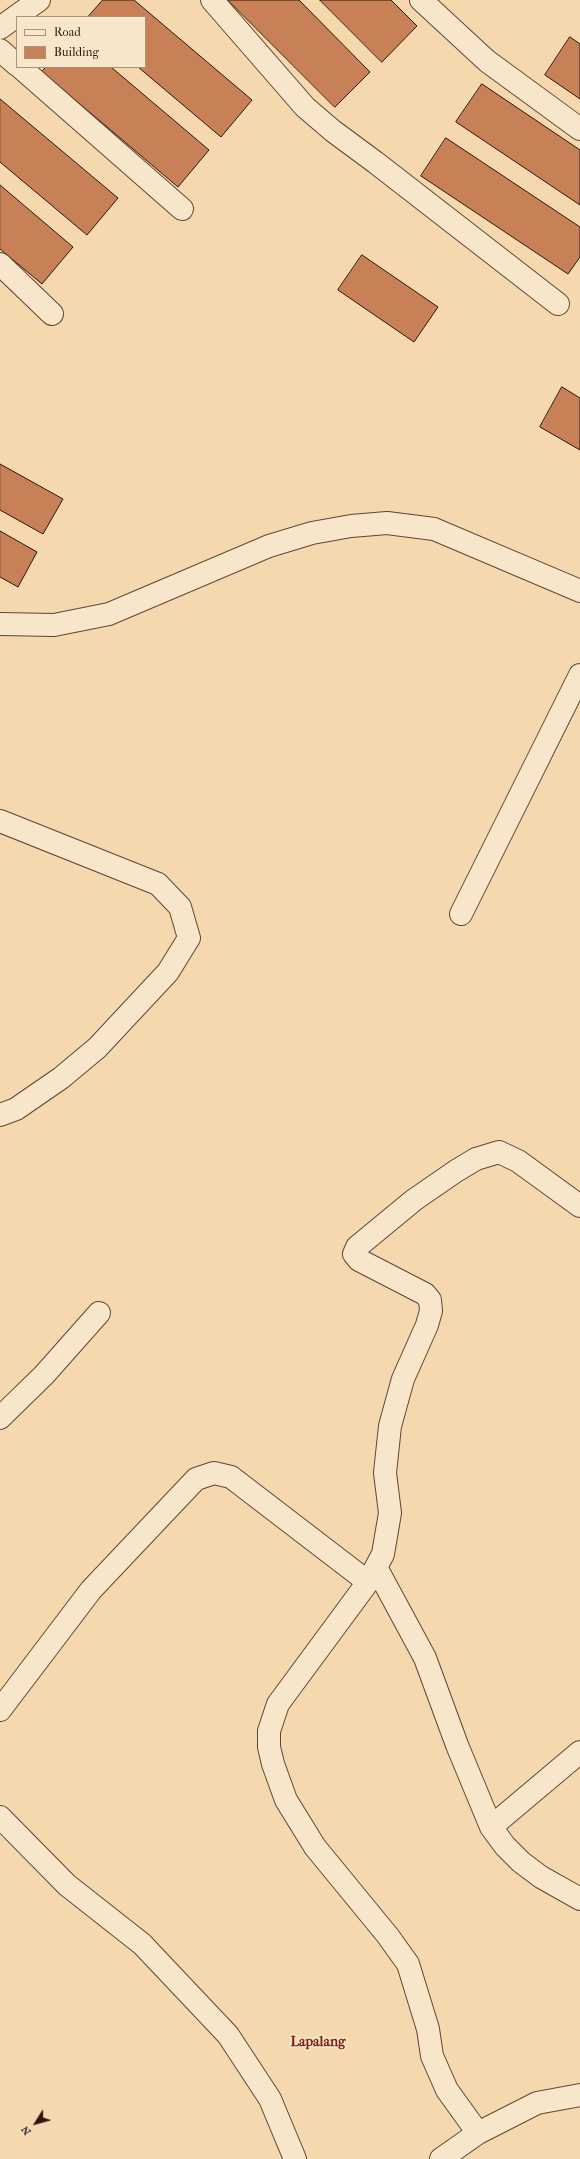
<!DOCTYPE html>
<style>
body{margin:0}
#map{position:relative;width:580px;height:2159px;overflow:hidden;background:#f5d8ad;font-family:"IM FELL French Canon",serif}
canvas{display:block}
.legend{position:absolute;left:16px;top:16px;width:130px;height:52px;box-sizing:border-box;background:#f8e6ca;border:1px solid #a7937e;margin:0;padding:5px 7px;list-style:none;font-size:12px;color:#2d160d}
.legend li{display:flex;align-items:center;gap:8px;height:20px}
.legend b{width:20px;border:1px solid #a7937e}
.north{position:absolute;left:16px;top:2103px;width:40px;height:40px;-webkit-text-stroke:3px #f8e6ca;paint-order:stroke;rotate:233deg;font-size:11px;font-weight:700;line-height:16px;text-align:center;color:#2d160d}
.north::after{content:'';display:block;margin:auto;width:14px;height:18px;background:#2d160d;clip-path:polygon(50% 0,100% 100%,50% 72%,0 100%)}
</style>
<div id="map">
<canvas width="580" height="2159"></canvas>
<ul class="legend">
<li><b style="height:5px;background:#f8e6ca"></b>Road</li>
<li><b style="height:11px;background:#c88057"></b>Building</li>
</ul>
<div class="north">N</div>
</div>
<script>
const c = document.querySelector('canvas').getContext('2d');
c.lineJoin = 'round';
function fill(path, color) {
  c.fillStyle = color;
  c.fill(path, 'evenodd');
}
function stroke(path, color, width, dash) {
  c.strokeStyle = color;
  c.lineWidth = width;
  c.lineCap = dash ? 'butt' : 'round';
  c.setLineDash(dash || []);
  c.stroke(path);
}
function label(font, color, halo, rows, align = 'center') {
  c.font = font + ' "IM FELL French Canon",serif';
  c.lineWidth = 3.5;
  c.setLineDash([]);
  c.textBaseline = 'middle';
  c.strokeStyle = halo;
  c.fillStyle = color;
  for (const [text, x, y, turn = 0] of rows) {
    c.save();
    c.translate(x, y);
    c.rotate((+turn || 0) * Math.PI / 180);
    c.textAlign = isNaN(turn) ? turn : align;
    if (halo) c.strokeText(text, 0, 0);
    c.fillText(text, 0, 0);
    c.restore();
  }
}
const building = new Path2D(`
 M103,0H134L252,100L221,137L138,67H145V17H88Z
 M228,0H299L370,72L335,107Z
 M320,0H391L417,26L382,62Z
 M570,37L580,44V99L545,75Z
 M46,67H111L209,150L178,187L42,72Z
 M482,84L580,150V205L456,122Z
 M0,99L118,198L87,235L0,162Z
 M446,138L580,227V257L568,274L421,176Z
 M0,185L73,247L42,284L0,249Z
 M362,255L438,307L414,342L338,290Z
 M562,387L580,398V450L540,427Z
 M0,464L63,499L43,534L0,510Z
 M0,531L37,552L18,587L0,577Z`);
fill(building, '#c88057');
stroke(building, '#2d160d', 1);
const minor = new Path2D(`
 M212,0L305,107L333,131L375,162L558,304
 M421,0L487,61L580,129
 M0,28L39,0
 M0,50L17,65
 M20,67L182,209
 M0,264L52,314
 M0,624L54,625L109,614L269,546L312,533L351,526L387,523L434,529L580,591
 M0,821L158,884L180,907L189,938L168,972L97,1048L61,1078L16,1109L0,1115
 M461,914L580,675
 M0,1418L44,1375L99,1313
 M377,1569L425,1658L457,1745L491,1827L505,1846L521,1862L541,1877L580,1899
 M0,1710L91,1590L196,1479L214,1473L231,1477L368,1582
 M0,1817L67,1885L142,1944L228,2035L270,2099L295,2159
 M491,1827L580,1752
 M478,2133L447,2090L432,2056L428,2029L408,1964L388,1936L315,1847L286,1800L273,1764L269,1747V1731L278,1704L368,1582L383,1554L390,1513L385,1473L390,1426L403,1379L427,1325L431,1311L430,1300L425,1294L359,1260L354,1254L357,1247L414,1200L456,1171L476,1159L499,1152L518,1161L580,1206
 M441,2159L478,2133L537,2103L580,2095`);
stroke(minor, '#5f4635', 24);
stroke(minor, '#f8e6ca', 22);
label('bold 14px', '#7a1f14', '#f8e6ca', [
 ["Lapalang",318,2043]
]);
</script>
